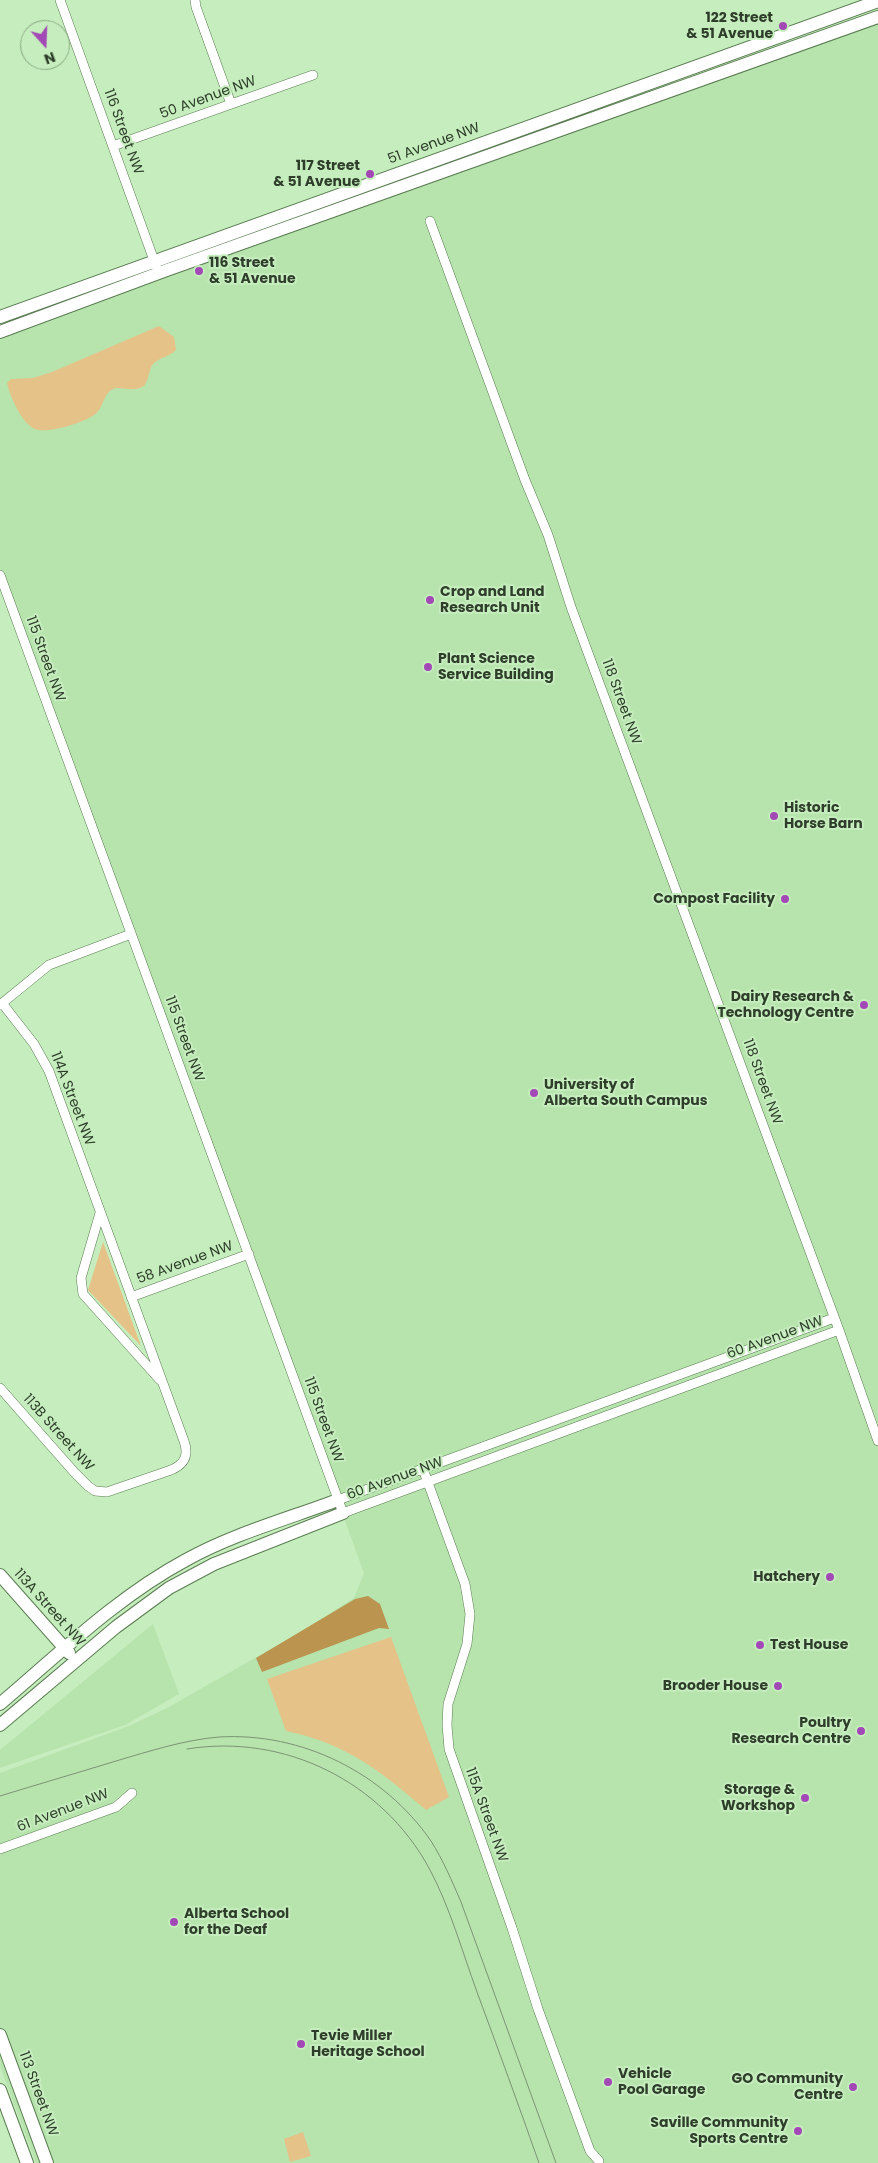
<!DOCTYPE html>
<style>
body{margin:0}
#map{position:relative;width:878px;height:2163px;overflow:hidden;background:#c6edbd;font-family:Poppins,sans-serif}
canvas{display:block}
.north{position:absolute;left:20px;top:20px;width:50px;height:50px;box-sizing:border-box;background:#c6edbd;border:1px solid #89a783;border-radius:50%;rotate:160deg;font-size:14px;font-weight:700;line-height:20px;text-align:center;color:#2e3e2b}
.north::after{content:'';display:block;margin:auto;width:18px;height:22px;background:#a249b5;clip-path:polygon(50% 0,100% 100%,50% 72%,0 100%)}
</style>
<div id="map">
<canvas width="878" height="2163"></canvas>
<div class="north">N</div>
</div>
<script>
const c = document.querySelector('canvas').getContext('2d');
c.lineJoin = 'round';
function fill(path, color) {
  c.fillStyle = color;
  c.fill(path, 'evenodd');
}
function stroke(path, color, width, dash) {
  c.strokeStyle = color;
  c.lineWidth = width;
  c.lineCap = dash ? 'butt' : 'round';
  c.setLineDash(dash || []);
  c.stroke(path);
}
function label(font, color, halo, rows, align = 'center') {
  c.font = font + ' Poppins,sans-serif';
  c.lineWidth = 4;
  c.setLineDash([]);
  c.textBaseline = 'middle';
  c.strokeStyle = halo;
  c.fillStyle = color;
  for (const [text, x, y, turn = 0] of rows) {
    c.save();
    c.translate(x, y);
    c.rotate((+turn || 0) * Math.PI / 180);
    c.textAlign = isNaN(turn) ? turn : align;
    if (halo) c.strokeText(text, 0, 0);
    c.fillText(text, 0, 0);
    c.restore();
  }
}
fill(new Path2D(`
 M878,9V2163H36L0,2066V1773L129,1726L169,1707L299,1633L354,1598L364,1573L0,575V325Z
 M153,1624L179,1694L125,1725L0,1768V1750Z`), '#b7e3ad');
fill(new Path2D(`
 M159,326L174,337L176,350C169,357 161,357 154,363C149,367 149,380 144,386C131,394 119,384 111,390C103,396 103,409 94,415C83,423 47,434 35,429C22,424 10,396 7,383L11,379L33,378L52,372Z
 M103,1242L141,1346L88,1290Z
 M391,1637L449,1797L426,1810C380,1771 348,1744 286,1731L267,1679Z
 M303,2132L311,2156L290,2162L284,2139Z`), '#e5c388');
fill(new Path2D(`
 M368,1596L380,1604L389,1629L379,1628L262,1672L256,1658L355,1599Z`), '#bb9450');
const street = new Path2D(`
 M60,0L156,266
 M195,0L196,7L231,104
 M113,146L313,75
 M430,221L525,480L548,535L571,607L839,1330L878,1441
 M0,575L343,1513L839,1330
 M0,1005L49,965L131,934
 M100,1213L81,1278L83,1294L160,1380
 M131,1297L249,1254
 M0,1388L74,1472L88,1486L95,1491L107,1492L171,1470C185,1464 189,1455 184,1441L49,1071L34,1044L2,1003
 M423,1469L465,1584L470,1614L467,1644L448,1704L447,1725L449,1749L512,1928L538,2009L590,2151L599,2161
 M338,1500L834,1318
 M0,1849L116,1807L132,1793`);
const secondary = new Path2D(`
 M0,317L878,1
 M0,332L167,270L878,17
 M0,1575L69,1653
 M0,1704C59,1654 117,1597 186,1560C233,1534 287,1519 338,1500
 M0,1725L116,1627L169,1588L214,1564L343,1513
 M0,2035L47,2163
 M0,2090L27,2163`);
stroke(street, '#5a7d52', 10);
stroke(secondary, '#5a7d52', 14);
stroke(street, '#fff', 9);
stroke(secondary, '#fff', 12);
stroke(new Path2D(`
 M187,1749C285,1733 382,1782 429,1868C450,1907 462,1951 477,1992C498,2049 519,2106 539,2163
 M0,1796C39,1784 77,1773 116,1761C150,1751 184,1740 219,1737C302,1732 384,1773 431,1841C443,1860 452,1881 461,1902L556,2163`), '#7a9574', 1);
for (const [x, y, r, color] of [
 [783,26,5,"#a249b5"],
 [370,174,5,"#a249b5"],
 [199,271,5,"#a249b5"],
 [430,600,5,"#a249b5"],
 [428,667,5,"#a249b5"],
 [774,816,5,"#a249b5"],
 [785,899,5,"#a249b5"],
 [864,1005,5,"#a249b5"],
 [534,1093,5,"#a249b5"],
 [830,1577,5,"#a249b5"],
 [760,1645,5,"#a249b5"],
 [778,1686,5,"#a249b5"],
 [861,1731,5,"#a249b5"],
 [805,1798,5,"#a249b5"],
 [174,1922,5,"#a249b5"],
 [301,2044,5,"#a249b5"],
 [608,2082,5,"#a249b5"],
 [853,2087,5,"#a249b5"],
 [798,2131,5,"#a249b5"]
]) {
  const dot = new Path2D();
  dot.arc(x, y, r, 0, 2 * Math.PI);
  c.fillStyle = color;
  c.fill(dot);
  stroke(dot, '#c6edbd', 2);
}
label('bold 14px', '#2e3e2b', '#c6edbd', [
 ["122 Street",773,18],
 ["& 51 Avenue",773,34],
 ["117 Street",360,166],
 ["& 51 Avenue",360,182],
 ["116 Street",209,263,"left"],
 ["& 51 Avenue",209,279,"left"],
 ["Crop and Land",440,592,"left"],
 ["Research Unit",440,608,"left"],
 ["Plant Science",438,659,"left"],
 ["Service Building",438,675,"left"],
 ["Historic",784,808,"left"],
 ["Horse Barn",784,824,"left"],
 ["Compost Facility",775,899],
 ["Dairy Research &",854,997],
 ["Technology Centre",854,1013],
 ["University of",544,1085,"left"],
 ["Alberta South Campus",544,1101,"left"],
 ["Hatchery",820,1577],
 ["Test House",770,1645,"left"],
 ["Brooder House",768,1686],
 ["Poultry",851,1723],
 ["Research Centre",851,1739],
 ["Storage &",795,1790],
 ["Workshop",795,1806],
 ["Alberta School",184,1914,"left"],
 ["for the Deaf",184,1930,"left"],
 ["Tevie Miller",311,2036,"left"],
 ["Heritage School",311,2052,"left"],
 ["Vehicle",618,2074,"left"],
 ["Pool Garage",618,2090,"left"],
 ["GO Community",843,2079],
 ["Centre",843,2095],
 ["Saville Community",788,2123],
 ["Sports Centre",788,2139]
], 'right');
label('14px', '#2e3e2b', '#c6edbd', [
 ["50 Avenue NW",208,98,-20],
 ["116 Street NW",123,132,70],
 ["51 Avenue NW",434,144,-20],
 ["115 Street NW",45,659,70],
 ["118 Street NW",621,702,70],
 ["115 Street NW",184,1039,70],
 ["118 Street NW",762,1082,70],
 ["114A Street NW",72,1099,69],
 ["58 Avenue NW",185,1263,-20],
 ["60 Avenue NW",775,1338,-20],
 ["115 Street NW",323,1420,70],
 ["113B Street NW",58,1433,48],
 ["60 Avenue NW",395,1479,-20],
 ["113A Street NW",49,1608,48],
 ["61 Avenue NW",63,1811,-21],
 ["115A Street NW",486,1815,70],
 ["113 Street NW",38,2094,70]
]);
</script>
